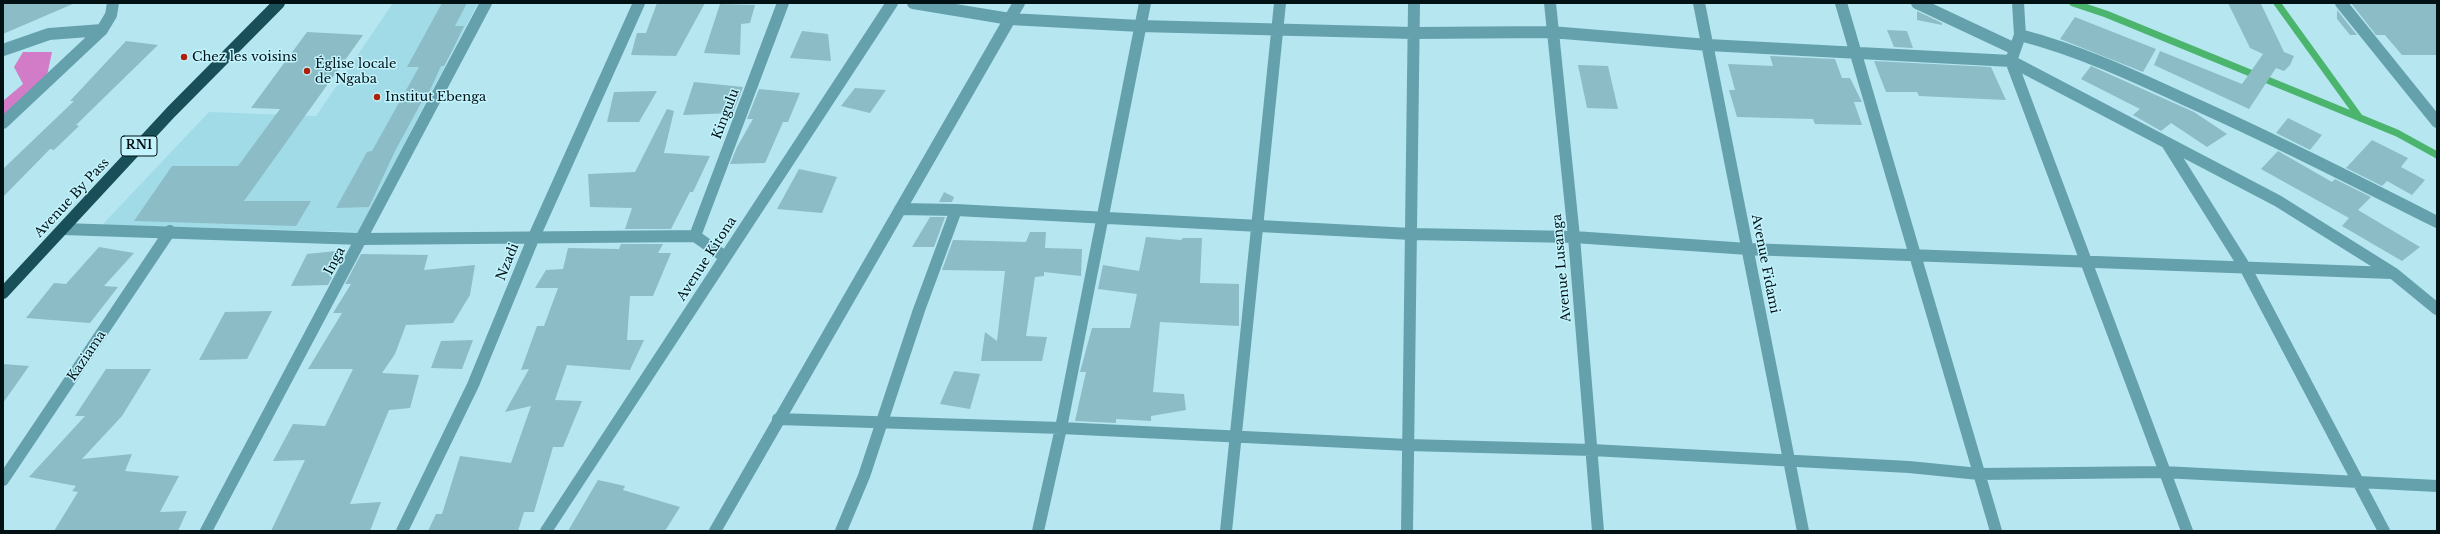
<!DOCTYPE html>
<meta charset="utf-8">
<style>
body{margin:0}
#map{position:relative;width:2440px;height:534px;overflow:hidden;background:#b6e7f1;font-family:"Libre Baskerville",serif}
canvas{display:block}
.frame{position:absolute;inset:0;border:4px solid #011114;pointer-events:none}
</style>
<div id="map">
<canvas width="2440" height="534"></canvas>
<div class="frame"></div>
</div>
<script>
const c = document.querySelector('canvas').getContext('2d');
c.lineJoin = 'round';
function fill(path, color) {
  c.fillStyle = color;
  c.fill(path, 'evenodd');
}
function stroke(path, color, width, dash) {
  c.strokeStyle = color;
  c.lineWidth = width;
  c.lineCap = dash ? 'butt' : 'round';
  c.setLineDash(dash || []);
  c.stroke(path);
}
function label(font, color, halo, rows, align = 'center') {
  c.font = font + ' "Libre Baskerville",serif';
  c.lineWidth = 3;
  c.setLineDash([]);
  c.textBaseline = 'middle';
  c.strokeStyle = halo;
  c.fillStyle = color;
  for (const [text, x, y, turn = 0] of rows) {
    c.save();
    c.translate(x, y);
    c.rotate((+turn || 0) * Math.PI / 180);
    c.textAlign = isNaN(turn) ? turn : align;
    if (halo) c.strokeText(text, 0, 0);
    c.fillText(text, 0, 0);
    c.restore();
  }
}
fill(new Path2D(`
 M393,3H478L358,232L102,225L209,112L316,116Z`), '#a1dbe7');
fill(new Path2D(`
 M23,52H52L46,80L3,119V101L23,84L14,67Z`), '#d27cc7');
stroke(new Path2D(`
 M2073,3L2106,14L2397,133L2437,155
 M2277,3L2360,118`), '#4bb56d', 7);
fill(new Path2D(`
 M3,3H75L3,34Z
 M442,3H467L455,26H464L452,51L444,66H441L424,103H421L395,151L369,207L336,208L367,152L372,151L419,67H407Z
 M657,3H705L676,56L631,55L637,33H646Z
 M2228,3L2261,4L2284,52L2294,56L2290,65L2284,71L2276,68L2249,109L2154,65L2160,51L2242,84L2263,54L2250,48Z
 M2351,3H2437V55H2402L2385,35H2376Z
 M720,4L755,5L750,23L741,24L740,55L704,53Z
 M2337,10L2357,35H2350L2337,19Z
 M1917,11L1942,23V25L1917,20Z
 M2075,17L2156,49L2143,72L2060,39Z
 M1887,30L1907,31L1913,48L1894,47Z
 M802,31L828,34L831,61L790,58Z
 M307,32L363,35L244,201H311L296,226L134,221L172,166H238L280,109L251,108Z
 M126,41L158,45L76,125L79,126L54,150L50,149L3,197V169L74,101H70Z
 M1770,56L1835,59L1842,78H1850L1862,102H1854L1862,125L1815,124L1813,119L1737,117L1729,90H1735L1728,64L1773,66Z
 M1874,61L1991,67L2006,100L1919,96L1917,92H1886Z
 M1578,65L1608,66L1618,109L1587,108Z
 M2091,66L2194,112L2227,134L2207,147L2171,123L2161,131L2133,115L2140,109L2081,79Z
 M694,82L743,87L733,113L683,115Z
 M855,88L886,90L870,113L841,106Z
 M759,89L800,93L788,122H783L765,163L730,164L737,147L753,119H747Z
 M657,91L639,122H607L614,92Z
 M667,109L674,111L664,153L710,156L693,192H690L671,229H625L632,208L590,207L588,174L635,172Z
 M2288,118L2322,135L2310,150L2276,133Z
 M2372,140L2408,158L2401,167L2425,180L2412,195L2387,181L2382,186L2346,168Z
 M2278,151L2332,182L2335,179L2371,197L2358,210L2420,247L2402,261L2342,226L2349,218L2261,169Z
 M799,169L837,177L822,213L777,209Z
 M944,192L954,197L952,202H939Z
 M930,217H945L934,247H912Z
 M1030,232H1046L1045,248L1082,249L1081,276L1044,272V276L1035,277L1026,336L1047,337L1042,361H981L985,332L997,341L1005,271L942,270L953,240L1026,242Z
 M1146,237L1181,240L1183,238H1202L1200,283L1239,284V326L1160,322L1153,392L1184,394L1186,410L1151,416V421L1116,419V423L1075,421L1086,372H1080L1092,328H1130L1137,294L1098,289L1103,265L1139,271Z
 M621,244H663L658,253H671L653,296H630L627,340H644L630,370L567,365L555,400L582,401L563,447H553L534,512H524L518,531H428L436,514H442L460,456L511,463L531,406L505,412L529,369L521,370L537,326H544L558,288H535L546,270L563,269L568,248L619,249Z
 M99,247L134,253L104,286L118,287L90,323L26,318L54,283L66,284Z
 M346,250L328,285L291,286L307,254Z
 M361,254L428,255L424,270L475,265L470,295L453,323L406,325L395,354L382,373L419,375L410,408L389,410L350,504L381,502L370,531H271L305,460L273,461L293,424L325,426L353,369H308L342,313H333L351,284H345Z
 M272,311L247,359L199,360L225,312Z
 M473,340L462,369L431,368L441,341Z
 M3,364L29,366L3,403Z
 M106,369H151L122,416L82,459L132,454L125,471L179,476L160,512L187,511L178,531H54L78,492L72,491L76,486L29,477L85,416H75Z
 M954,371L980,374L970,409L940,404Z
 M598,480L625,486L623,490L680,507L665,531H568Z`), '#8cbcc5');
stroke(new Path2D(`
 M841,531L864,476L919,310L956,210`), '#65a1ad', 12);
stroke(new Path2D(`
 M913,3L1010,19L1140,26L1413,33L1551,32L1708,45L2011,61L2278,201L2393,273L2437,309
 M1550,3L1574,237L1598,531
 M1699,3L1803,531
 M1841,3L1996,531
 M1917,3L2015,49
 M2018,3L2020,35L2011,61L2187,531
 M2341,3L2437,122
 M2020,35C2078,50 2132,75 2186,100C2271,138 2354,180 2437,222
 M3,50L49,34L102,30
 M3,123L102,30L111,15L113,3
 M2167,143L2246,269L2384,531
 M900,209L956,210L1411,234L1574,237L1748,249L2391,273
 M63,229L362,239L695,236L725,257
 M695,236L783,3
 M778,419L1061,428L1408,445L1592,450L1909,467L1979,474L2163,472L2437,486
 M3,480L170,231
 M206,531L486,3
 M402,531L473,385L533,239L639,3
 M546,531L892,3
 M715,531L1019,3
 M1038,531L1061,428L1145,3
 M1226,531L1280,3
 M1407,531L1414,3`), '#65a1ad', 12);
stroke(new Path2D(`
 M3,293L171,112L279,3`), '#194f58', 12);
for (const [x, y, r, color] of [
 [184,57,4,"#ae200a"],
 [307,71,4,"#ae200a"],
 [377,97,4,"#ae200a"]
]) {
  const dot = new Path2D();
  dot.arc(x, y, r, 0, 2 * Math.PI);
  c.fillStyle = color;
  c.fill(dot);
  stroke(dot, '#c3f4fe', 1.5);
}
for (const [x, y, w] of [
 [139,146,36]
]) {
  const box = new Path2D();
  box.roundRect(x - w / 2, y - 10, w, 20, 3);
  c.fillStyle = '#c3f4fe';
  c.fill(box);
  stroke(box, '#011114', 1);
}
label('bold 12px', '#011114', null, [
 ["RN1",139,146]
]);
label('13px', '#011114', '#c3f4fe', [
 ["Chez les voisins",192,57],
 ["Église locale",315,64],
 ["de Ngaba",315,79],
 ["Institut Ebenga",385,97]
], 'left');
label('13px', '#011114', '#c3f4fe', [
 ["Kingulu",726,114,-69],
 ["Avenue By Pass",72,198,-47],
 ["Avenue Kitona",707,259,-57],
 ["Inga",335,261,-62],
 ["Nzadi",508,262,-68],
 ["Avenue Fidami",1765,264,79],
 ["Avenue Lusanga",1562,268,-95],
 ["Kaziama",87,356,-56]
]);
</script>
